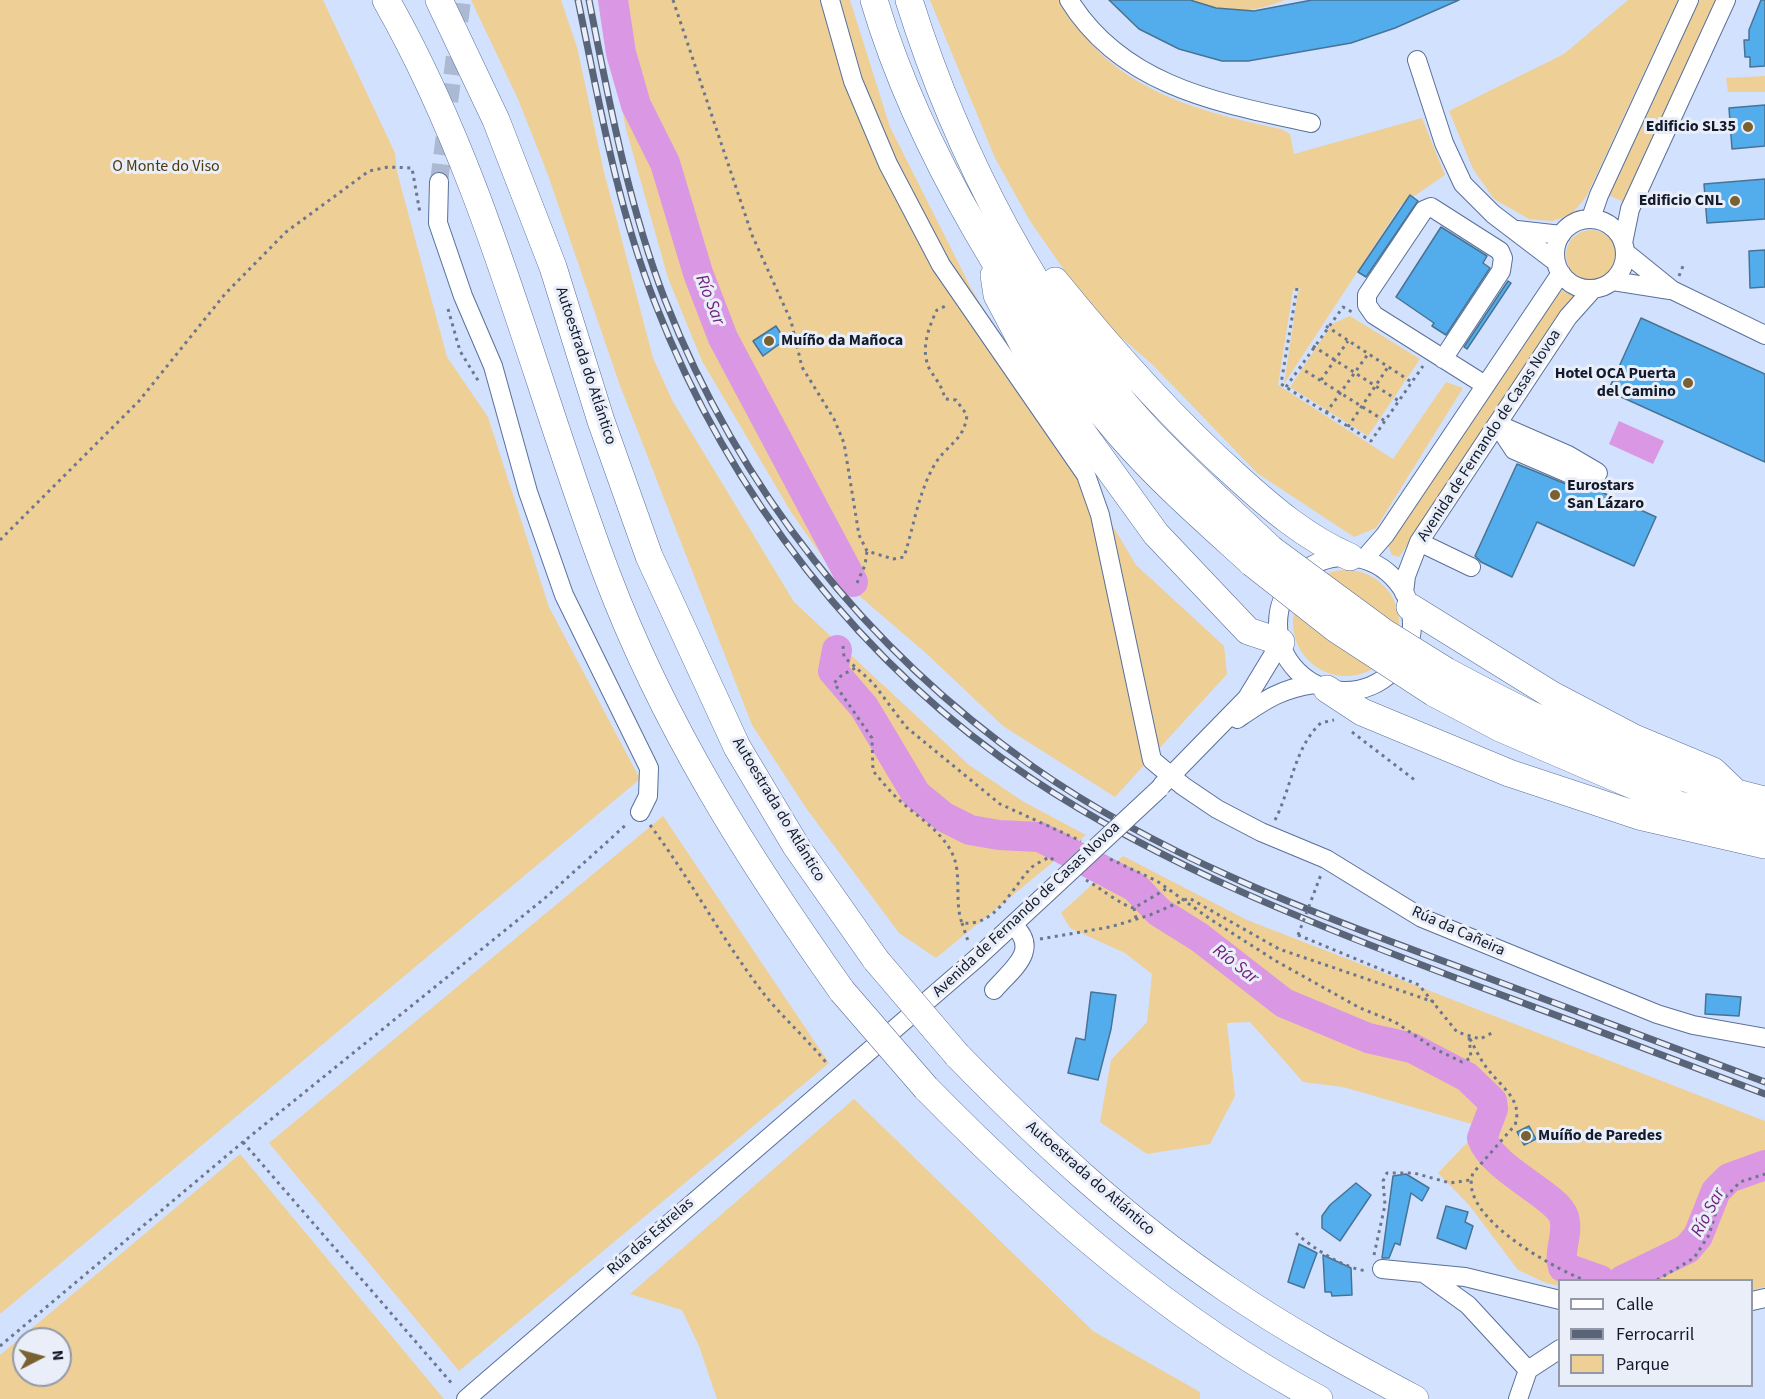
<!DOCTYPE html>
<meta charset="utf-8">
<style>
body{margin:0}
#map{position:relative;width:1765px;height:1399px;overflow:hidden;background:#d2e1fd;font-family:"Source Sans 3",sans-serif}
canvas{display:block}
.legend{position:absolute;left:1558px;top:1279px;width:195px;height:108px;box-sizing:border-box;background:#e9eef8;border:2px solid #9399a6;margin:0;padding:8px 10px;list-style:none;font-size:18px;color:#121a2b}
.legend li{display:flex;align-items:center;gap:12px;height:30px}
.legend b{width:30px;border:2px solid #9399a6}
.north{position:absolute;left:12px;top:1327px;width:60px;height:60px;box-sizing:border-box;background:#e9eef8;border:2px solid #9399a6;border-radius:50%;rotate:84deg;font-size:16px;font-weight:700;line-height:24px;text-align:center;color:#121a2b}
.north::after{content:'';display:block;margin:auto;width:21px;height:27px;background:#796131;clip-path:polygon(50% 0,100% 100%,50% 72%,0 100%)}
</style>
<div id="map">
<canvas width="1765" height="1399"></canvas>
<ul class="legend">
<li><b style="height:8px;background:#fff"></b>Calle</li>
<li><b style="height:8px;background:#596479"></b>Ferrocarril</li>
<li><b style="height:16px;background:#eecf96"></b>Parque</li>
</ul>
<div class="north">N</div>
</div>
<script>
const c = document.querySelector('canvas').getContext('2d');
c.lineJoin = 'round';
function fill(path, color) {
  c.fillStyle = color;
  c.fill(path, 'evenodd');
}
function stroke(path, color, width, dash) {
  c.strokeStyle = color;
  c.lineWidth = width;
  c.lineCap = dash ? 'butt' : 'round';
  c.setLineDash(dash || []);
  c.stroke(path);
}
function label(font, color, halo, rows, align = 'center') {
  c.font = font + ' "Source Sans 3",sans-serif';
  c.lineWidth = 6;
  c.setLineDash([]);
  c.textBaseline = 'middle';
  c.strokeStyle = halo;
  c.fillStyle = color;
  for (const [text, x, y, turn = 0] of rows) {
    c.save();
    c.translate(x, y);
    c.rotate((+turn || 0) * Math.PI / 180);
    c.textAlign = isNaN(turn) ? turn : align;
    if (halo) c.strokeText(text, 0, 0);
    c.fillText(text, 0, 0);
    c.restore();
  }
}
fill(new Path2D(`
 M0,0H323L395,153L397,172L447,357L488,417L549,607L640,779L0,1314Z
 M471,0H561L577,47L604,172L653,358L673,402L794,602L969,765L1024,802L1086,835L936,958L899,933L806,808L752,725L619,383L548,175L518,99Z
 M601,0H850L890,127L971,288L1136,565L1224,646L1227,674L1115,797L1003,726L928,655L835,575L791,512L702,361L668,278L626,129Z
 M930,0H1060C1075,22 1089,44 1109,61C1156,101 1223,117 1281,129L1290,134L1294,154L1422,118L1445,175L1401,205L1284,384L1298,292L1301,288L1293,290L1278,385L1393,459L1446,382L1463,388L1376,528L1354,537L1257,473L1152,364L1110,328L1071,280L1030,221L995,158Z
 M1185,0H1285C1243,16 1227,12 1185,0Z
 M1628,0H1678L1586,197L1571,215L1552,221L1529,219L1494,199L1473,169L1449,111L1564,54Z
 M1698,0H1717L1624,202L1608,195Z
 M1765,76V92H1728L1726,78Z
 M1566 255a25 25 0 1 1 50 0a25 25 0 1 1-50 0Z
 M1559,289L1575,296L1399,557L1392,555L1388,545Z
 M1350,316L1420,359L1368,436L1290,387L1332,324Z
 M1293 623a53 53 0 1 1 106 0a53 53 0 1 1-106 0Z
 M663,816L829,1063L459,1371L269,1143Z
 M1123,856L1247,920L1765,1121V1287L1752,1290V1280H1560L1559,1286L1546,1283L1518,1270L1469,1205L1438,1173L1482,1127L1343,1087L1303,1082L1250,1022L1227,1023L1235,1096L1210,1144L1147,1154L1100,1122L1111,1060L1147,1022L1152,974L1125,953L1070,928L1061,913Z
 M854,1099L1093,1331L1200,1392V1399H717L699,1346L682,1310L630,1294Z
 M240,1154L444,1399H0V1355ZM24,1339H60V1375H24Z`), '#eecf96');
fill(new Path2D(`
 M1619,421L1664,441L1653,464L1609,444Z`), '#da97e3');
stroke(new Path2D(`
 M613,0L621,53L636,105L665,163L698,273L723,338L853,582
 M837,650L833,671L864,707L916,794L944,817L970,830L999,835L1040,837L1135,887L1159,912L1199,937L1284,1003L1368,1038L1412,1048L1467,1077L1492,1101L1493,1109L1482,1138C1493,1170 1557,1195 1564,1217C1569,1234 1558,1251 1563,1267L1600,1280
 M1623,1280L1687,1249L1698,1236L1716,1191L1729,1178L1765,1165`), '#da97e3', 30);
const building = new Path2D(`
 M1109,0H1190L1216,8L1254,11L1312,0H1459L1395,28L1351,43L1248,61H1222L1179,49L1139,29Z
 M1761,0H1765V66L1750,67V57H1745L1744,40H1749V30Z
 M1765,105V146L1732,149L1729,108Z
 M1765,179V219L1707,223L1704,184Z
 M1410,195L1418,201L1366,277L1358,272Z
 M1441,227L1487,256L1483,263L1490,268L1446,335L1432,326L1434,323L1396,297Z
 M1765,250V287L1750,288L1749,251Z
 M1508,281L1511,283L1467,349L1464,347Z
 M1641,318L1765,374V462L1608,391Z
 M776,326L785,340L763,356L753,341Z
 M1517,464L1566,484L1586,485L1656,517L1634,566L1537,522L1512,577L1481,562L1475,556Z
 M1091,992L1116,995L1111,1029L1098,1080L1068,1073L1076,1038L1085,1040Z
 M1706,994L1741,997L1739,1016L1705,1014Z
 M1529,1126L1536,1139L1524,1145L1517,1132Z
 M1406,1174L1429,1188L1422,1201L1411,1193L1400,1245L1395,1243L1389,1258H1382L1393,1176Z
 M1356,1183L1371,1195L1340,1241L1322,1228V1216L1330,1205Z
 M1446,1206L1468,1212L1465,1222L1473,1226L1466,1249L1437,1238Z
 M1299,1244L1317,1253L1304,1288L1288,1282Z
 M1323,1255L1351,1268L1352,1295L1332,1296L1331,1292H1325Z`);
fill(building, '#53aded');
stroke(building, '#487394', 1.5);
stroke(new Path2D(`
 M439,182L462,0`), '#acb9d3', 18, [18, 9]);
const minor = new Path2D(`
 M830,0L853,81L888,164L941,265L1086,475L1100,515L1152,760L1183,786L1217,809L1261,832L1326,859L1422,918L1657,1014L1693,1025L1765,1038
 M1069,0C1123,87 1220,103 1311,123
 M1417,60L1444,143L1463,184L1493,214L1556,262
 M439,182L438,223L463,296L493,366L528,492L564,595L649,768L648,796L640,812
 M1591,218L1599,195L1689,0
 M1555 254a35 35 0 1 1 70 0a35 35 0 1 1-70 0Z
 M1517,230L1561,235
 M1623,243L1630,209L1726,0
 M1625,252L1672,290L1765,335
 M1613,281L1670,290
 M1443,359L1501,271L1503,258L1500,251L1431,207L1424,210L1367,295V305L1374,315L1485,385
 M1497,424L1514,450L1570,474L1598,473
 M1497,424L1568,455L1597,472
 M1419,542L1471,567
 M1278 624a67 67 0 1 1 134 0a67 67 0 1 1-134 0Z
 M1364,559L1385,535L1561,273
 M1404,593L1406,576L1419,542L1568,317L1593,289
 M1237,719C1265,700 1280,689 1314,684
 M1162,785L1247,698L1281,642
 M994,990C1012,969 1041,950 1013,925
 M1382,1269L1465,1277L1560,1300
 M1425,1274L1468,1305L1528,1370
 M1752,1301L1765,1298
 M466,1399L978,957L1045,895
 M1518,1399L1528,1370L1560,1349`);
const highway = new Path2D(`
 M386,0C488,179 534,383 607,575C664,726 749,860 842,991
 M439,0L496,120L553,267L601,421L649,556L737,747L796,846L876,960
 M874,0C918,149 1020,319 1121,436C1161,482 1207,522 1252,563
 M909,0C957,153 1038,311 1147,429C1187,471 1229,510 1271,549
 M994,275L997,295L1035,367L1156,534L1248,631L1281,642
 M1055,281C1111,350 1169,416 1235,475C1270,507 1306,538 1350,557
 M1410,607L1552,695L1634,738L1713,771L1735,792
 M1446,671C1550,727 1650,774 1765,800
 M1327,689L1362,712L1509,773L1639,816L1765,845
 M1434,693L1500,728L1679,805L1765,825
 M957,1055C1040,1140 1128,1222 1227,1289C1287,1330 1351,1365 1415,1399
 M926,1088C1043,1207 1171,1320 1319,1399`);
stroke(minor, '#597099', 20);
stroke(highway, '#597099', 28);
stroke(new Path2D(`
 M673,0L752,235L791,321L802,367L834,419L844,443L859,535L867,551L893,559L904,557C914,526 918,493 935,464C947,444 964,441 967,415L956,400L945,399C942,386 937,381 930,370C920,351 928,328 937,310L948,305
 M1679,276L1683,266
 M1297,288L1281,384L1371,441L1423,366
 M448,309L460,351L479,382
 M1326,326L1413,383
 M1313,346L1399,401
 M1299,367L1385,421
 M1321,380L1348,341
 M1286,387L1343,307L1352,312
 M1326,413L1368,354
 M1348,427L1388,367
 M0,540L139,401L225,294L286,232L369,171L388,167L412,168L420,213
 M857,583L865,565L867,551
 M843,646L844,657L873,683L906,727L1000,804L1081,841
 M855,668L842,675L834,683L872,738L873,771C880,779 887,788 895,796C914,815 941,829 953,855C962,876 954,902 962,923C995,927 1010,891 1029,870C1034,864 1043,861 1049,857L1057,862
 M1352,732L1416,781
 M1275,820C1291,789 1295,746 1321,723L1334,720
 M650,825C689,877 719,934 758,986C778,1014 806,1037 828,1065
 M1110,859L1157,881L1210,919L1276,961L1360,1008L1395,1022L1435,1049L1462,1062L1471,1058L1469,1037
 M1086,880C1099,887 1122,906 1134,908L1166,889
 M1134,908L1136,919
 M962,923L969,944
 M1298,935L1419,985L1457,1032L1480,1039L1494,1032
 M1040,939L1110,927L1150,915L1189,898L1279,949L1434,1002
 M1470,1039C1476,1050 1482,1063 1490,1072C1503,1088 1523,1101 1515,1125L1473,1173C1457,1216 1552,1267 1584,1280
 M243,1142L454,1386
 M1296,1233C1314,1249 1343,1268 1367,1271
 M1374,1255L1385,1205L1383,1181L1387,1173H1414L1450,1183L1470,1180
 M1657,1280L1694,1258L1709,1235L1718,1205L1740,1182L1765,1174
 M0,1346L243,1142L545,898L628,823`), '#6c778d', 3, [3, 4.5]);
stroke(minor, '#fff', 18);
stroke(highway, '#fff', 27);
const rail = new Path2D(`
 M578,0C599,102 617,206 655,303C729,494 861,666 1032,779C1168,869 1320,927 1472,984C1570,1020 1667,1057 1765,1094
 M589,0C609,101 628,204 665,300C739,489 866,649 1032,766C1158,855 1307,911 1451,964C1556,1003 1660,1043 1765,1082`);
stroke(rail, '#596479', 7);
stroke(rail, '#e9eef8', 4.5, [14]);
const minorBridge = new Path2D(`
 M1045,895L1160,788`);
const highwayBridge = new Path2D(`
 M1271,549L1385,633L1446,671
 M1252,563L1336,629L1434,693
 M876,960L957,1055
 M842,991L926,1088`);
stroke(minorBridge, '#597099', 20, []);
stroke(highwayBridge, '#597099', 28, []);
stroke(new Path2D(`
 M1298,935L1322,872`), '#6c778d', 3, [3, 4.5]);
stroke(minorBridge, '#fff', 18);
stroke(highwayBridge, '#fff', 27);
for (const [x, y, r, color] of [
 [1748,127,6,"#796131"],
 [1735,201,6,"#796131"],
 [769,341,6,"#796131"],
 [1688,383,6,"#796131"],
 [1555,495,6,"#796131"],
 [1526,1136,6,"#796131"]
]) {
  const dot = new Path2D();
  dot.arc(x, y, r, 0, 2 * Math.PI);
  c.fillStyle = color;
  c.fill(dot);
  stroke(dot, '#e9eef8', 2);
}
label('bold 16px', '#121a2b', '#e9eef8', [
 ["Edificio SL35",1736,127],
 ["Edificio CNL",1723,201],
 ["Muíño da Mañoca",781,341,"left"],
 ["Hotel OCA Puerta",1676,374],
 ["del Camino",1676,392],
 ["Eurostars",1567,486,"left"],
 ["San Lázaro",1567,504,"left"],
 ["Muíño de Paredes",1538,1136,"left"]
], 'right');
label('16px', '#4c390f', '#e9eef8', [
 ["O Monte do Viso",166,167]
]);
label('16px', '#121a2b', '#e9eef8', [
 ["Autoestrada do Atlántico",585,366,72],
 ["Avenida de Fernando de Casas Novoa",1490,436,-57],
 ["Autoestrada do Atlántico",778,810,59],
 ["Avenida de Fernando de Casas Novoa",1027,910,-43],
 ["Rúa da Cañeira",1458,932,24],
 ["Autoestrada do Atlántico",1090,1179,41],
 ["Rúa das Estrelas",651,1237,-41]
]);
label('italic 18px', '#6e1f79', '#e9eef8', [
 ["Río Sar",709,300,69],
 ["Río Sar",1235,965,38],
 ["Río Sar",1709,1213,-62]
]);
</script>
